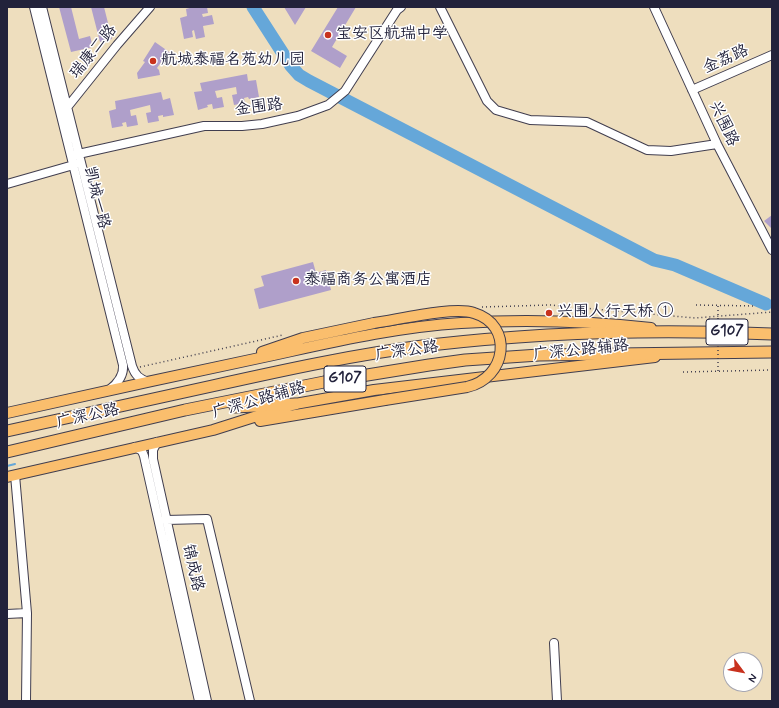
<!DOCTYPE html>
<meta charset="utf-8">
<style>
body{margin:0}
#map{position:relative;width:779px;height:708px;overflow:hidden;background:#eedebe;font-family:Mynerve,sans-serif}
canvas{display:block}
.frame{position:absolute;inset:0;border:8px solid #22223b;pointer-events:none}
.north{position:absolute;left:723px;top:652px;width:40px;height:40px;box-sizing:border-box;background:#fff;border:1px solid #a7a7b1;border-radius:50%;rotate:122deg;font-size:11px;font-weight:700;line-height:16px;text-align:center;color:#22223b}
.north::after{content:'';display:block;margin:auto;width:14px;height:18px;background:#c8321e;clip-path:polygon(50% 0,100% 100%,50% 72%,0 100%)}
</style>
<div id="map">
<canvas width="779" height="708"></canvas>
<div class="frame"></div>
<div class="north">N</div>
</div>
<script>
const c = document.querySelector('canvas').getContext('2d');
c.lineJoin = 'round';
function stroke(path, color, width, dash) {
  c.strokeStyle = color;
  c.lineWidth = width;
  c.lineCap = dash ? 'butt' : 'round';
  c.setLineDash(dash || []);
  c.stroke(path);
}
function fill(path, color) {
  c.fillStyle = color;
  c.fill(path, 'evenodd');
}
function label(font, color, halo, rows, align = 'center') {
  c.font = font + ' Mynerve,"LXGW WenKai TC",sans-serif';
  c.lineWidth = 3;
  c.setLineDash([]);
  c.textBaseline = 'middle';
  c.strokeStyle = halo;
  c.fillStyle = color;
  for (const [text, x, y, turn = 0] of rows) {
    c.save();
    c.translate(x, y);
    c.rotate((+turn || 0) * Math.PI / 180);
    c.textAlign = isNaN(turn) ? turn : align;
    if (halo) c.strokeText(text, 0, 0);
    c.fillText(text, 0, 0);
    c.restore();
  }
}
stroke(new Path2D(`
 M7,466L15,464`), '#65a7d9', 2);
stroke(new Path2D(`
 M253,7L291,66L299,75L309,81L654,260L675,265L766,304`), '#65a7d9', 13);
fill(new Path2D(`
 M59,7H71L79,39L90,36L93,47L71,52Z
 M91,7H104L112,39L100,42Z
 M193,7H207L208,13L202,14L203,17L212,15L214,24L203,26L205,37L196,39L194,30L192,31L193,37L184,39L180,18L187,16L186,9Z
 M284,7H306L295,25Z
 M338,7H356L332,47L347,56L340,68L311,51Z
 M155,42L172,54L168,60L164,58L157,68L159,70L160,75L138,79L137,73L145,62L143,61Z
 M247,74L248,81L256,80L259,97L249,99L248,97L244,98L245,103L234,105L232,95L237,94L236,87L215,91L217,98L222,97L224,107L213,109L212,104L207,105L208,107L198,110L194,92L202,91L200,83Z
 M161,92L163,100L170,98L174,115L163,117V115L158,116L159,121L148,123L146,113L151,112L150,105L130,110L131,116L136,115L138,125L127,127L126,122L122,123L123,126L112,128L109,111L116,109L115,101Z
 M772,215V229L764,221Z
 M313,262L316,273L326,270L331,290L259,309L254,289L264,286L261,276Z`), '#af9fca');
const minor = new Path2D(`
 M34,7L123,365C124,375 117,384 109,390
 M42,7L132,366C135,375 139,379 149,382
 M440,7L487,101L496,110L530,120L587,122L647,150L671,151L717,144
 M654,7L717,144L772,250
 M692,90L772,55
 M65,110L117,45L150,7
 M74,155L204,126H242L262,124L298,116L328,105L345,91L397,10L401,7
 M7,184L77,164
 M157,442L153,450V459L207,701
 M135,447L142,451L144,456L199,701
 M15,475L27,613L26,701
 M166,520L207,519L250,701
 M7,614L27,613
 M554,643L557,701`);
const major = new Path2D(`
 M262,352L303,338L374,323
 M7,413C93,394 178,375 264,357C329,343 395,327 461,323C525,319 588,321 651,328
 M260,421L385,400
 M7,477L213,430L295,404L374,390L655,357`);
const highway = new Path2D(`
 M235,407L295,404
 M7,431C75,416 144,401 212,386C284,370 357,354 430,345C543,332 658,329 772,334
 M7,452L185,410L324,382L429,365L465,360L539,355L772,352`);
stroke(minor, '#413e4f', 10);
stroke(major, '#413e4f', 12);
stroke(highway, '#413e4f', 13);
stroke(new Path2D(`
 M696,305L756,306
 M482,307L550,305L695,318L772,312
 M140,367L283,335
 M683,372L772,370`), '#413e4f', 1.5, [1, 3]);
stroke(minor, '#fff', 8);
stroke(major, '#fabe6d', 10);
stroke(highway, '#fabe6d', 11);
const majorBridge = new Path2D(`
 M374,323C397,320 454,306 474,313C514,325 507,378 467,387L385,400`);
stroke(majorBridge, '#413e4f', 12, []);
stroke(new Path2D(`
 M718,306V372`), '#413e4f', 1.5, [1, 3]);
stroke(majorBridge, '#fabe6d', 10);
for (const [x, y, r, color] of [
 [328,35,4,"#c8321e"],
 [153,61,4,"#c8321e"],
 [296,281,4,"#c8321e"],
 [549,313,4,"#c8321e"]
]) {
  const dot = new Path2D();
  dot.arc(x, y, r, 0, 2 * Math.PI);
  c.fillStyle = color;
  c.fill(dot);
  stroke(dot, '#fff', 1.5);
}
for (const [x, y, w] of [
 [727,332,42],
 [345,379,42]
]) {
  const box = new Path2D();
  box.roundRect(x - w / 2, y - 13, w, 26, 3);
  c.fillStyle = '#fff';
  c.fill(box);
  stroke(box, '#22223b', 1);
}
label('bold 15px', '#22223b', null, [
 ["G107",727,332],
 ["G107",345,379]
]);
label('16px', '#22223b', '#fff', [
 ["宝安区航瑞中学",336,35],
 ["航城泰福名苑幼儿园",161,61],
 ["泰福商务公寓酒店",304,281],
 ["兴围人行天桥 ①",557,313]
], 'left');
label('16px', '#22223b', '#fff', [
 ["瑞康二路",94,52,-51],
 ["金荔路",726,60,-24],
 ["金围路",259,108,-7],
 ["兴围路",723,124,65],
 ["凯城一路",96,198,76],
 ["广深公路辅路",581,351,-6],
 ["广深公路",407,352,-8],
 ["广深公路辅路",259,401,-16],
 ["广深公路",88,417,-13],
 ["锦成路",192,568,77]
]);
</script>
